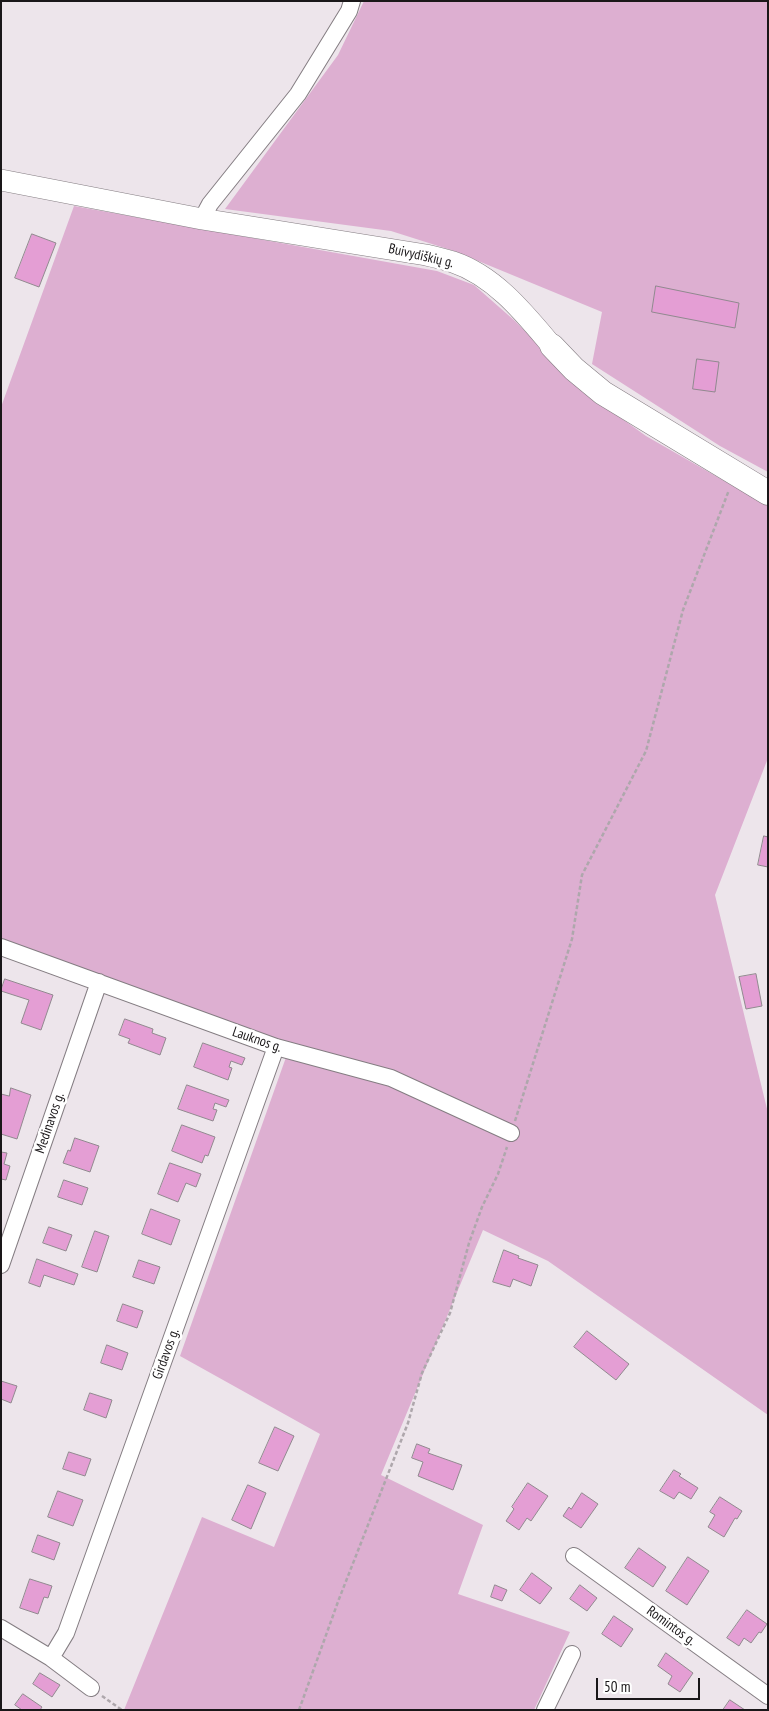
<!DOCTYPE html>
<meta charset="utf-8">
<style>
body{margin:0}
#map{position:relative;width:769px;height:1711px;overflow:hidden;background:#ede5eb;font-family:"PT Sans Narrow",sans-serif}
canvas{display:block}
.frame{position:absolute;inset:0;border:2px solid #1a1719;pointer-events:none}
.scale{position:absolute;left:596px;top:1678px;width:104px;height:22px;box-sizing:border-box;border:2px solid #1a1719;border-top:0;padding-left:6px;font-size:15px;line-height:18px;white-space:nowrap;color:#1a1719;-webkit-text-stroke:4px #fff;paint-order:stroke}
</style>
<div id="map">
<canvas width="769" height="1711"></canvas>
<div class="frame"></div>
<div class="scale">50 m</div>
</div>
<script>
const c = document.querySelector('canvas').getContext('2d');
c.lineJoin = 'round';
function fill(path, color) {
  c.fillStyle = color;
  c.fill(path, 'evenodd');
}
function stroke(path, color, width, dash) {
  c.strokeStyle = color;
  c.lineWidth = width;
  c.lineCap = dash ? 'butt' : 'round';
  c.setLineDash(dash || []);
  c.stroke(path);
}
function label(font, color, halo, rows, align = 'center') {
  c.font = font + ' "PT Sans Narrow",sans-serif';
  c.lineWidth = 5;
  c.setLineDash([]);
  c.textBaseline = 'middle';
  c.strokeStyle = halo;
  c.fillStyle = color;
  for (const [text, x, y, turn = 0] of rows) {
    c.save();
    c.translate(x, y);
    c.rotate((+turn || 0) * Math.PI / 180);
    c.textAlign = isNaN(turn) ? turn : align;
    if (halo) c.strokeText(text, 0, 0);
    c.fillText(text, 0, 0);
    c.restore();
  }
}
fill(new Path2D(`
 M364,1H768V472L720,446L592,364L602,312L454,251L391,231L225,209L338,55Z
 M74,206L437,271L474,285L515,321L585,392L646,436L768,506V758L715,895L768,1113V1415L548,1261L483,1230L381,1475L483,1525L458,1594L570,1632L534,1710H124L202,1517L274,1547L320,1434L180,1356L290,1046L1,940V407Z`), '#ddafd1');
const building = new Path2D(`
 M32,234L56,243L39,287L15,278Z
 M656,286L739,303L735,328L652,312Z
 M697,359L719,362L715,392L693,389Z
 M764,836L768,837V867L758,865Z
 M756,974L762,1006L746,1009L739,977Z
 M5,979L53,995L41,1030L21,1023L29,1000L1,991Z
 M125,1019L153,1029L152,1033L166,1038L160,1055L128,1043L130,1039L119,1035Z
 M203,1043L245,1058L242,1065L231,1061L229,1067L232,1068L228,1080L194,1067Z
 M187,1085L229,1100L226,1107L215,1103L213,1109L217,1110L213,1121L178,1109Z
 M11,1088L31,1095L17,1139L1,1134V1094L9,1096Z
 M182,1125L215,1137L208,1156L205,1155L202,1163L172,1151Z
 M75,1138L99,1146L90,1172L63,1163L68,1150L70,1151Z
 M1,1152L7,1153L4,1164L10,1166L6,1180L1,1179Z
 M170,1163L201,1174L196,1187L186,1183L178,1202L158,1194Z
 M64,1180L88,1188L82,1205L58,1197Z
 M151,1209L180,1220L171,1245L142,1234Z
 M49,1227L72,1235L66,1251L43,1243Z
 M95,1231L109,1236L97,1272L82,1267Z
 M504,1250L519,1256L518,1258L538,1265L531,1286L513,1279L510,1287L493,1282Z
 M37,1259L78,1274L74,1285L44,1275L40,1287L29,1283Z
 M139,1260L160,1267L154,1284L133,1277Z
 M123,1304L143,1311L137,1328L117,1321Z
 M587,1331L629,1364L616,1380L574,1347Z
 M107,1345L128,1353L122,1370L101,1363Z
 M1,1381L17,1386L11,1403L1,1399Z
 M90,1393L112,1400L106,1418L84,1410Z
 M275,1427L294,1436L278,1471L259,1463Z
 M417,1444L430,1449L428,1453L462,1465L453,1490L418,1476L423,1462L412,1458Z
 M69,1452L91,1459L85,1476L63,1469Z
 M674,1470L681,1474L679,1476L698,1488L691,1499L679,1492L674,1499L660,1491Z
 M528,1483L548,1496L531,1521L527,1518L519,1530L506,1521L514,1509L512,1507Z
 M248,1485L266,1493L251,1529L232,1520Z
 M58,1491L83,1500L73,1526L48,1517Z
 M582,1493L598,1504L581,1528L563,1516L569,1507L571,1509Z
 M720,1497L742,1511L737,1519L735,1518L724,1537L708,1527L715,1515L710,1512Z
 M38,1535L60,1543L54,1560L32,1552Z
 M639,1548L666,1567L653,1587L625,1568Z
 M688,1557L709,1571L687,1605L666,1591Z
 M532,1573L552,1588L540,1604L520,1590Z
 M30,1579L52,1586L48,1598L44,1597L38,1614L20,1608Z
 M495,1585L507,1590L502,1601L491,1597Z
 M580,1585L597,1598L587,1611L570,1599Z
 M747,1610L767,1624L761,1633L759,1632L751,1643L744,1638L739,1646L727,1638Z
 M614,1616L633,1629L621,1647L602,1634Z
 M666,1653L693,1673L680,1692L668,1684L672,1676L658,1666Z
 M40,1673L60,1685L52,1697L33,1684Z
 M23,1694L42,1707L40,1710H22L15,1705Z
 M730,1700L745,1710H723Z`);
fill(building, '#e49ed4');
stroke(building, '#91898f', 1);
const minor = new Path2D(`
 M202,219L210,204L298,94L349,11L352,1
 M1,947L276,1047L391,1078L511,1133
 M1,1265L99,982
 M574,1556L768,1696
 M1,1628L51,1658L91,1688
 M51,1658L66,1633L276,1047
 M545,1710L572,1654`);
const tertiary = new Path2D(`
 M1,180L202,219L426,255C435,257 444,259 453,262C495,276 525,314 552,346`);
const secondary = new Path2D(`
 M552,346L574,369L603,393L768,493`);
stroke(minor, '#847d82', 18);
stroke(tertiary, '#847d82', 22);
stroke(secondary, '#847d82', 25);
stroke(new Path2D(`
 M515,1121L572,939L582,875L646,751L683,610L729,490
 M102,1696L122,1710
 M299,1710L339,1599L408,1423L422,1373L450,1313L469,1243L482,1207L498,1174L507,1147`), '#aea7ac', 2.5, [4, 2.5]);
stroke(minor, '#fff', 16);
stroke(tertiary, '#fff', 21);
stroke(secondary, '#fff', 24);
label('14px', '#1a1719', '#fff', [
 ["Buivydiškių g.",421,256,13],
 ["Lauknos g.",257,1040,19],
 ["Medinavos g.",50,1123,-71],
 ["Girdavos g.",166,1354,-70],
 ["Romintos g.",671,1626,36]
]);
</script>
